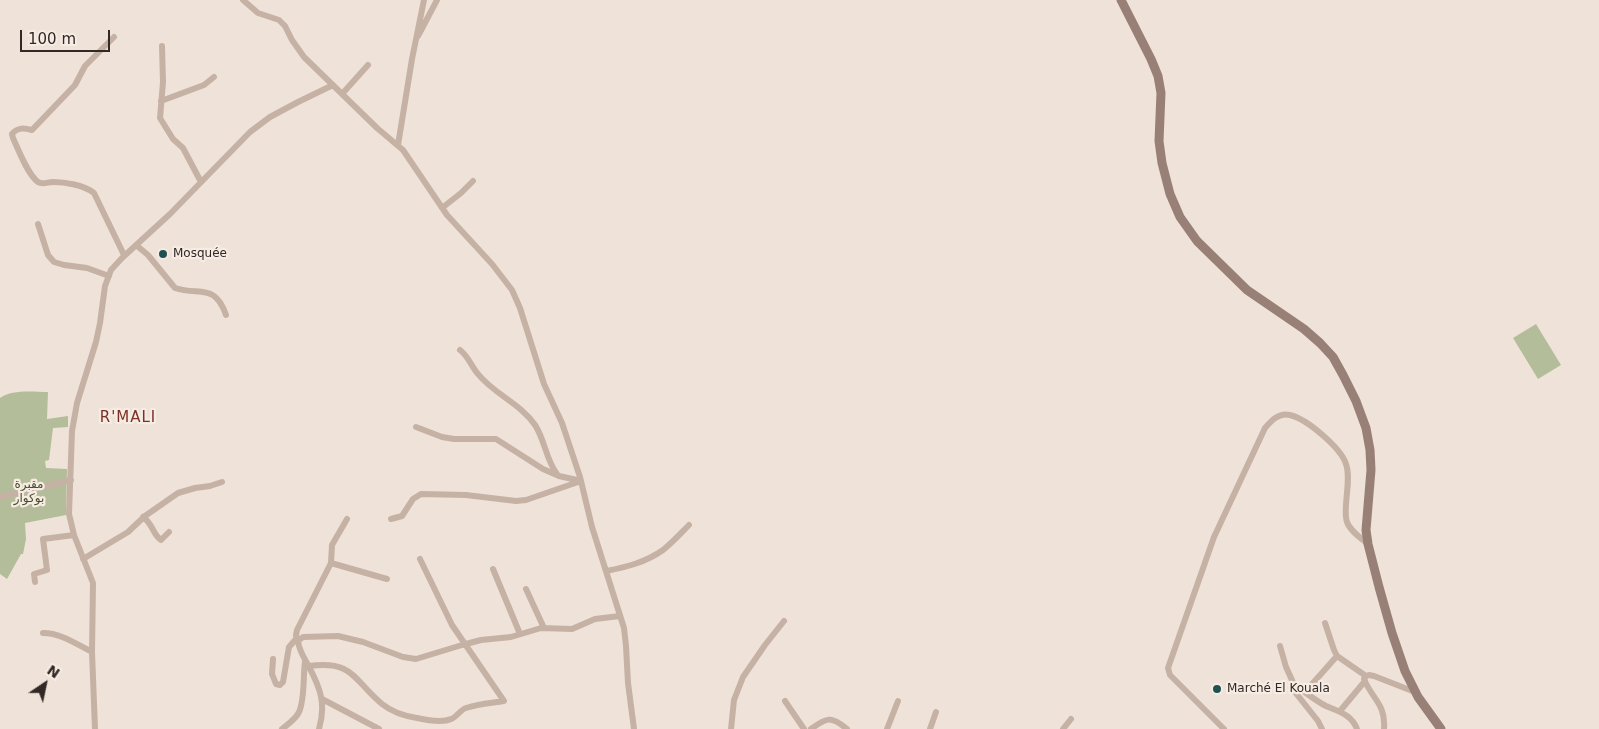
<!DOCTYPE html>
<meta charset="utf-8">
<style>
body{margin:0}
#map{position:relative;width:1599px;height:729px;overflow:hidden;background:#efe2d8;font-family:"DejaVu Sans",sans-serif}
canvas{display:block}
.north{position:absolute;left:20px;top:659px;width:50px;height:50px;-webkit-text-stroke:4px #f7ece4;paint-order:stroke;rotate:34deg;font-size:14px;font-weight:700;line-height:20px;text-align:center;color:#322826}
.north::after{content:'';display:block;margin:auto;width:18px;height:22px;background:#322826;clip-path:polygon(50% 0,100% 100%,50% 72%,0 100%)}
.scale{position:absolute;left:20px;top:30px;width:90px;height:22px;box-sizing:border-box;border:2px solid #322826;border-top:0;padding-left:6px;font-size:15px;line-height:18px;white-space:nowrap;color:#322826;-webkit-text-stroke:4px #f7ece4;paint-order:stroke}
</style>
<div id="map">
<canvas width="1599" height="729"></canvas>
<div class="north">N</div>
<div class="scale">100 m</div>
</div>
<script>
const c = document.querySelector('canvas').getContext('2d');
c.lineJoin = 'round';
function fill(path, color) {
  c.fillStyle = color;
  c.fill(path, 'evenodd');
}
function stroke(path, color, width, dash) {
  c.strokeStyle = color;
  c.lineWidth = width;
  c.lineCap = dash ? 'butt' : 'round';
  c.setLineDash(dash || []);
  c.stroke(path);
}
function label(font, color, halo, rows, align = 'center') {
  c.font = font + ' "DejaVu Sans",Vazirmatn,sans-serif';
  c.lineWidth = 4.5;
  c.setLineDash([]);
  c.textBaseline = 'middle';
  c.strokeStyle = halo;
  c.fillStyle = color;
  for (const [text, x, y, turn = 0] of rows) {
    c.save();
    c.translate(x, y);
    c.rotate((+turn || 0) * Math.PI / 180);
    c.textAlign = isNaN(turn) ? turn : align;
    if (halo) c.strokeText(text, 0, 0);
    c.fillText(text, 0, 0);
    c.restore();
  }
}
fill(new Path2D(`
 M1536,324L1561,365L1538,379L1513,338Z
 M48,392L47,419L68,416V427L53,428L49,460L45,461L46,468L67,469L66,515L25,523L26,539L23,554H21L7,579L0,574V398C12,389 34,392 48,392Z`), '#b4bd99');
stroke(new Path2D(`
 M243,0L258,13L279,20L285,26L292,40L304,57L377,128L403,150L447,215L492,264L512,290L520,308L544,384L562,423L580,477L592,527L624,628L626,646L628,683L634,729
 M418,36L437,0
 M114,37L85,66L75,85L32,130C24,128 18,127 12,134L13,138C18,149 28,175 38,182C42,185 48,182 53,182C65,182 84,185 94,193L124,255
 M162,46L163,82L160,118L173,139L183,148L201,182
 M342,94L368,65
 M161,101L204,85L214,77
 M398,145L412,59L424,0
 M442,208L461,193L473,181
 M38,224L48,255L54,262L64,265L87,268L109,276
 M136,245L148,255L175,288C200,296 215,283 226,315
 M460,350C469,357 471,366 478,374C494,394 521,404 535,425C545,440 546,460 557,474
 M416,427L442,437L454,439H496L543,469L559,476L577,480
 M0,497L71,480
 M143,517C154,525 152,534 161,540L169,532
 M391,519L402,516L413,499L421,494L466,495L516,501L526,500L581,481
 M83,559L128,532L145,516L178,493L195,488L210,486L222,482
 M331,563L387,579
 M493,569L520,634
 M606,571C627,567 646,562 663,550C672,543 681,533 689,525
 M35,582L34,574L47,570L43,539L74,535
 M526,589L544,628
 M1325,623L1334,650L1337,656L1366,676
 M43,633C61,633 76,644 92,652
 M298,641C295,638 296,634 297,630L331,563L332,545L347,519
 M1280,646L1286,667L1296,689
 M273,659L272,674L276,684L280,685L283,682L289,647L296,639
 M309,666C354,660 353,680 382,704C392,712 404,716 417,718C426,720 442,723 451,719C457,717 460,710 466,708C478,704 492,703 504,701L452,625L420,559
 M1305,692L1337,656
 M322,699L379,729
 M785,701L804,729
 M1340,711L1365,681
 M95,729L92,652L93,583L74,535L69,514L72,431L77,403L96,342L100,323L105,286L111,270L122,258L170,214L250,132L270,117L298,102L333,85
 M282,729C288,724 296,719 299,712C305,699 303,675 305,661
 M319,729C326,705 321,689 309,667C305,659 299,651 298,641L303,637L338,636L363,642L403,657L416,659L462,645L481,640L511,637L541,628L572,629L595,619L620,616
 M731,729L734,700L743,677L765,645L784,621
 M811,729C827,717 831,716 847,729
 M887,729L898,701
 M930,729L936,712
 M1063,729L1071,719
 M1224,729L1170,675L1168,668L1214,537L1265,428C1271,421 1279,412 1290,415C1307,419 1341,448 1346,464C1352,481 1342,509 1347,522C1350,531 1361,538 1368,544
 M1322,729L1318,721L1295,692L1296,689L1299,688C1308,694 1316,701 1326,706C1339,712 1351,714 1357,729
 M1384,729C1386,704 1372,699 1364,679L1366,676L1369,675L1374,676L1415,692`), '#c6b1a5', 6);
stroke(new Path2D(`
 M1121,0L1151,59L1158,76L1161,93L1159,141L1162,163L1170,194L1180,217L1197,241L1247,290L1304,329L1320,343L1333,357L1343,375L1356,401L1366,428L1370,450L1371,470L1366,530L1368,544L1379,587L1392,633L1405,671L1418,697L1441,729`), '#998077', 9);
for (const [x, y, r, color] of [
 [163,254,5,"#1e514f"],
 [1217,689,5,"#1e514f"]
]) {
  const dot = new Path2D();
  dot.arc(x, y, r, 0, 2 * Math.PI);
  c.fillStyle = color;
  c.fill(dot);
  stroke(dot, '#f7ece4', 2);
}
label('12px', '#322826', '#f7ece4', [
 ["Mosquée",173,254],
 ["Marché El Kouala",1227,689]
], 'left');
label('12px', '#454f2b', '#f7ece4', [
 ["مقبرة",29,485],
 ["بوكوار",29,499]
]);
c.letterSpacing = '1px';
label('15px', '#7c3024', '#f7ece4', [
 ["R'MALI",128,418]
]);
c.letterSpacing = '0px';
</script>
